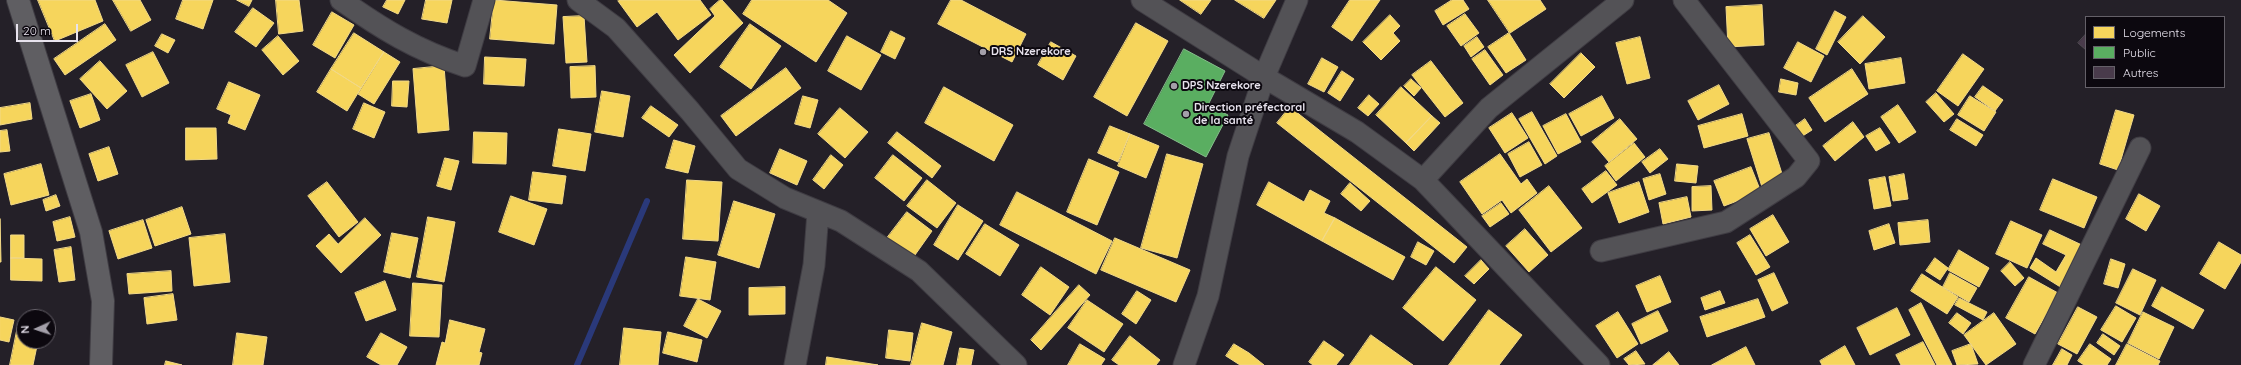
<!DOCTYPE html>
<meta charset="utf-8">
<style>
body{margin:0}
#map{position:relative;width:2241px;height:365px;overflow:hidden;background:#242028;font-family:Quicksand,sans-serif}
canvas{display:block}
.legend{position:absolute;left:2085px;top:16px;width:140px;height:72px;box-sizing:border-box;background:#0c080f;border:1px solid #646068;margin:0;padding:5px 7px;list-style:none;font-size:12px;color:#e8e3ee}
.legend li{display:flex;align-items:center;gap:8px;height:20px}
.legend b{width:20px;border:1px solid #646068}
.north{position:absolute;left:16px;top:309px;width:40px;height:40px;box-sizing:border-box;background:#0c080f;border:1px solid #646068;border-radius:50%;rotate:267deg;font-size:11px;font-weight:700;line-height:16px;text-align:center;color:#e8e3ee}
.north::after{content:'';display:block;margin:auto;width:14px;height:18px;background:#a39fa9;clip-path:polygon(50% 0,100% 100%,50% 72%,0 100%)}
.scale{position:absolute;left:16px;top:24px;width:62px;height:18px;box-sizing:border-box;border:2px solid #e8e3ee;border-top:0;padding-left:5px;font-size:12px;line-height:14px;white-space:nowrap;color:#e8e3ee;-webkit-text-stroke:3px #0c080f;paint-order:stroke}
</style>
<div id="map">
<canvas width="2241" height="365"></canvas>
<ul class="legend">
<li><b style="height:11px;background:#f6d55c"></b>Logements</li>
<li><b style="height:11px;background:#5aae61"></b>Public</li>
<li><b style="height:11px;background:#493b4b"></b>Autres</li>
</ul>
<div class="north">N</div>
<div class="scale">20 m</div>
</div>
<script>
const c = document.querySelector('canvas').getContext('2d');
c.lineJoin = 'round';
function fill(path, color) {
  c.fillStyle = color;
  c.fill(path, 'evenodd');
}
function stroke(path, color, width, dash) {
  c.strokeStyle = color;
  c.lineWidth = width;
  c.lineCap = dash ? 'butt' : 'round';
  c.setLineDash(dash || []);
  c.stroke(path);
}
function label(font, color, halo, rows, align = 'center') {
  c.font = font + ' Quicksand,sans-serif';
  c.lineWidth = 4;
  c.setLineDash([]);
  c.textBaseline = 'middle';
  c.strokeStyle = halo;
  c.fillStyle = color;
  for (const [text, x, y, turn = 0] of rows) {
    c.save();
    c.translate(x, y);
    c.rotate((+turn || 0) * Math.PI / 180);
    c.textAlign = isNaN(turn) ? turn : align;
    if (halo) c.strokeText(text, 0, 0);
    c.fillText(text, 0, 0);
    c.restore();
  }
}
const homes = new Path2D(`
 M38,0H95L103,21L55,41Z
 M113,0H140L151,20L131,31Z
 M183,0H213L203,29L176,19Z
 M237,0H252L249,6Z
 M276,0H299L303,31L279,34Z
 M387,0H405L398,14L383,7Z
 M426,0H452L447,23L422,19Z
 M494,0L557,5L554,44L490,39Z
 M619,0H700L711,15L678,40L657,12L637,27L618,1Z
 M720,0H722L743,23L690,73L674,55L715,16L710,9Z
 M752,0H828L847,13L816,62L743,14Z
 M951,0H961L1026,34L1012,62L938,24Z
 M1180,0H1211L1201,14Z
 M1235,0H1276L1264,18Z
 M1350,0H1380L1352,41L1332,27Z
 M1452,0H1463L1469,9L1443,25L1435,11Z
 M1488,0H1540L1546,9L1510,33Z
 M1762,5L1764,45L1728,47L1726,7Z
 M253,8L274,23L256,47L235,32Z
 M1835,11L1846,17L1827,55L1816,49Z
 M332,12L354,25L335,58L313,45Z
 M1465,14L1479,33L1461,46L1447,26Z
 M1390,15L1400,26L1393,33L1400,41L1381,60L1363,42Z
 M584,16L587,62L566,63L563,17Z
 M1863,16L1885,37L1860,64L1838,42Z
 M1136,23L1168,41L1127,116L1094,97Z
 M105,24L116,40L65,75L54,59Z
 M750,24L781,46L751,89L720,67Z
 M891,31L905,38L895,59L881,52Z
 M354,33L384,52L361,88L331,69Z
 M1509,33L1526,60L1506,73L1488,47Z
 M162,34L175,40L168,53L155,46Z
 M278,36L299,61L283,75L262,50Z
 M847,36L881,55L861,90L828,71Z
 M1477,37L1484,47L1471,57L1464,46Z
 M1640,37L1650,78L1627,84L1616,43Z
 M1051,42L1076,56L1063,80L1038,65Z
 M1798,42L1824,56L1811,82L1784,68Z
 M1485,50L1503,75L1490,85L1472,59Z
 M153,52L169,83L142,97L126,65Z
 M384,52L400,62L374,104L358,94Z
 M1581,53L1595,67L1564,98L1550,84Z
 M1963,54L1984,69L1958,106L1937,91Z
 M485,57L526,59L524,86L484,84Z
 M1322,58L1338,67L1324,92L1308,84Z
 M1901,58L1905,83L1869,89L1865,64Z
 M100,61L127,91L107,109L80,79Z
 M1431,61L1463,103L1445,117L1412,75Z
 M444,66L449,130L418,133L413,69Z
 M595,66L596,97L571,98L570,67Z
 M786,68L801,88L736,136L721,116Z
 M331,69L361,88L347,111L317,92Z
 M1852,69L1868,94L1825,122L1809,98Z
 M1342,71L1354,79L1340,101L1328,93Z
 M1411,79L1421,88L1414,96L1404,86Z
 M1781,79L1798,83L1796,95L1779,92Z
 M393,81H409L407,107L392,106Z
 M229,82L260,95L245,130L228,123L231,115L217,109Z
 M1719,85L1729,104L1698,120L1688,101Z
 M1983,86L2003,100L1995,111L1975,97Z
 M944,87L1013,125L994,161L925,123Z
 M1401,87L1432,116L1406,143L1376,115Z
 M602,91L630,96L623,137L595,132Z
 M1936,93L1954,114L1944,122L1926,102Z
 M91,94L100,120L80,128L70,101Z
 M1369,95L1379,104L1368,116L1358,108Z
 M803,96L818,100L810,128L795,124Z
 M1602,96L1614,118L1581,136L1569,114Z
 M1970,96L1996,112L1984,131L1958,115Z
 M30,103L32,119L0,125V108Z
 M364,103L385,112L374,138L353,129Z
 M1898,105L1916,132L1899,143L1881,117Z
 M651,106L678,125L669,137L642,118Z
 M1290,107L1467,247L1454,263L1277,123Z
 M840,108L868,132L845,158L818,134Z
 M2116,110L2134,115L2118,170L2100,164Z
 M1532,112L1557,156L1545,164L1519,119Z
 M1512,113L1528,138L1505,153L1489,128Z
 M1566,114L1581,142L1558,154L1543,126Z
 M1742,114L1748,136L1704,148L1698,126Z
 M1432,116L1440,123L1414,151L1406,143Z
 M1620,119L1637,139L1609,162L1592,142Z
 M1805,119L1812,130L1801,137L1794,127Z
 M1957,119L1983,135L1976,146L1950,130Z
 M1853,122L1864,137L1835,161L1823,146Z
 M1110,126L1130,134L1118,162L1098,153Z
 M186,128H216L217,159L186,160Z
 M1880,128L1890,143L1876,151L1866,136Z
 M559,129L591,134L585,171L553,166Z
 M7,130L10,151L0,152V131Z
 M474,132L507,133L506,164L473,163Z
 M897,132L941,166L932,178L888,143Z
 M1769,133L1784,180L1762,187L1747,139Z
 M1130,134L1159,146L1146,178L1118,166Z
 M674,140L695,146L688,173L666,168Z
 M1529,142L1542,165L1520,177L1508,154Z
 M1634,143L1645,157L1616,181L1605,166Z
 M109,147L118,174L98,181L89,154Z
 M780,149L807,161L797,185L770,173Z
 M1660,149L1668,159L1650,173L1642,162Z
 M1167,154L1203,164L1177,258L1141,248Z
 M1500,154L1521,184L1527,179L1537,193L1511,213L1502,200L1482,214L1460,182Z
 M831,155L843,165L824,189L813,180Z
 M893,155L922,178L904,201L875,178Z
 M445,158L459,161L451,190L437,186Z
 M1089,159L1119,172L1097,225L1067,212Z
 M41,164L49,195L11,205L4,174Z
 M1677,164L1698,166L1696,183L1675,181Z
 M1751,167L1761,192L1724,206L1714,181Z
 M1606,171L1617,185L1592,203L1582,189Z
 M533,172L566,176L562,204L529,200Z
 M1660,174L1666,194L1649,200L1643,179Z
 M1904,174L1908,199L1893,201L1889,177Z
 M1885,177L1891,206L1874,209L1869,180Z
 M2053,179L2097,197L2084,228L2040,210Z
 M687,180L722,182L718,241L683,239Z
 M927,180L956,203L937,228L907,206Z
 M327,182L358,222L339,237L308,196Z
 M1269,182L1304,202L1310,190L1330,201L1324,213L1335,218L1322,241L1257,205Z
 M1639,182L1649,212L1619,223L1608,193Z
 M1350,183L1370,201L1361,211L1341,194Z
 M1549,186L1582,228L1551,252L1519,210Z
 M1711,186L1712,210L1692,211V187Z
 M1017,192L1112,241L1096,274L1000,225Z
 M2139,194L2160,206L2146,231L2126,219Z
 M56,195L60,206L46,211L43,200Z
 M511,196L547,209L534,245L499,232Z
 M1687,197L1691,217L1663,224L1659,203Z
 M734,201L775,214L759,268L718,255Z
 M1501,203L1509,214L1490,227L1482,216Z
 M958,205L983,221L958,260L934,245Z
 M182,207L191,234L155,246L146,220Z
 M907,212L932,231L910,262L884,242Z
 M1773,215L1789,242L1766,256L1750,229Z
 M70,217L75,237L57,241L53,222Z
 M428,217L455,222L444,282L417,277Z
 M365,218L381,235L341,273L316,246L329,234L338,244Z
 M1335,218L1405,257L1393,280L1322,241Z
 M0,219L1,262H0Z
 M143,220L152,248L118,259L109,231Z
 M1928,220L1930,242L1900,245L1898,223Z
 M2011,221L2042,235L2027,268L1996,254Z
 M985,224L1019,245L1000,276L966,254Z
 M1889,224L1895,243L1874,250L1869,231Z
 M1525,229L1548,255L1529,272L1506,246Z
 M2050,230L2084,246L2062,288L2030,268L2036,258L2056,272L2066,255L2043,244Z
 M392,233L418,238L410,278L384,272Z
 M225,234L230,282L194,286L189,238Z
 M11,235H24V258H11Z
 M1750,235L1770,267L1756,275L1737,243Z
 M1115,238L1190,270L1176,302L1101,270Z
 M1418,242L1434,251L1426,265L1411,257Z
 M2219,242L2241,255V262L2225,289L2200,274Z
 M71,247L75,280L59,282L54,250Z
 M1959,250L1989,268L1979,287L1948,270Z
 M686,257L716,262L710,300L680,296Z
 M11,258L42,259V281L11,280Z
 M1935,258L1948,268L1940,280L1926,271Z
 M2111,259L2125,264L2118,288L2104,284Z
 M1481,260L1489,269L1474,284L1465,276Z
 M2010,262L2024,278L2015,286L2001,271Z
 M1041,267L1069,287L1050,315L1022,295Z
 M1436,267L1476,300L1443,341L1403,308Z
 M2133,269L2156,280L2140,315L2116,303Z
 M171,271L172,291L129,294L127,274Z
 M1774,273L1788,303L1772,311L1758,280Z
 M1950,273L1977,288L1969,302L1943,287Z
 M1922,274L1958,297L1947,314L1911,291Z
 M1660,276L1671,302L1647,312L1636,286Z
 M2029,277L2058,293L2035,334L2006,318Z
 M385,281L396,310L366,321L355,293Z
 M413,283L442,285L439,337L410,336Z
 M1079,285L1090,295L1041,350L1031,340Z
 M785,287V314L749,315V288Z
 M2162,287L2204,310L2193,329L2152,306Z
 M1137,291L1151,300L1136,324L1122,314Z
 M1720,291L1725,303L1705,310L1701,298Z
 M173,294L177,320L147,324L144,298Z
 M1959,298L1987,312L1983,320L1955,305Z
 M698,299L721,311L707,338L684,326Z
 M1758,299L1765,317L1707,337L1700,317Z
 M1087,300L1123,324L1104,352L1068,328Z
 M1921,303L1952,365H1937L1909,310Z
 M2116,306L2136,318L2122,342L2101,330Z
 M2078,307L2097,317L2077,354L2058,344Z
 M1897,308L1910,335L1870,355L1857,328Z
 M1489,310L1522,335L1499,365H1449Z
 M1658,311L1668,331L1641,344L1632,324Z
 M1618,312L1638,344L1617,358L1596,326Z
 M2143,312L2174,327L2159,359L2128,343Z
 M1957,313L1971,323L1963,334L1949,323Z
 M1994,313L2016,344L1986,365L1964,335Z
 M0,317L14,320L9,342L0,340Z
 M450,320L485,329L479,352L482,353L479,365H436L442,342L445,343Z
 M922,323L952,332L943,365H911Z
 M18,326L24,327V341H38L33,365H10Z
 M624,328L661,332L658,365H620Z
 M889,330L913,333L910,361L886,358Z
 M668,332L702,340L697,362L663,353Z
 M237,333L267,337L263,365H233Z
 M381,333L407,347L397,365H381L367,357Z
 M2103,334L2120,346L2114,355L2097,343Z
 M1371,335L1413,365H1350Z
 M1130,336L1160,360L1156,365H1119L1112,360Z
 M1324,341L1344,355L1336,365H1313L1309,362Z
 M1923,342L1935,365H1901L1896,355Z
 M1080,344L1105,359L1101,365H1068Z
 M1234,344L1249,353L1264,365H1240L1226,356Z
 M1971,344L1978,364L1957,365L1952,351Z
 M2090,344L2111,359L2107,365H2084L2078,361Z
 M2127,344L2160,361L2158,365H2116Z
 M1845,346L1855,365H1822L1820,361Z
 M1746,347L1755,365H1712Z
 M960,348L974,350L971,365H957Z
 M2062,349L2072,355L2067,365H2053Z
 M1636,351L1645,364L1629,365L1624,359Z
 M1669,352L1679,365H1653Z
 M827,357L878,365H826Z
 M166,361L182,365H165Z`);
fill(homes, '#f6d55c');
stroke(homes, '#f2d988', 1);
const public = new Path2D(`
 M1184,49L1225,71L1208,105L1228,115L1206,157L1144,124Z`);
fill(public, '#5aae61');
stroke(public, '#85be8b', 1);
stroke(new Path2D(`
 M577,365L647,201`), '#2a397a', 6);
const building = new Path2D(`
 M2086,34V50L2078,43Z`);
fill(building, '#493b4b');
stroke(building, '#504b52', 1);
const street = new Path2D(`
 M341,0C382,29 416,50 465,66L484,0
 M578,0L616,28L690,111L738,169L785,198L841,221L919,271L1016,365
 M1142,0L1264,77L1357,132L1423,180L1599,365
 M1423,180L1489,108L1623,0
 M1601,251L1726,222L1796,177L1809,161L1684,0
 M795,365L814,265L818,212
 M1184,365L1208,296L1238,156L1264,77L1297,0
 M2034,365L2140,148`);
const secondary = new Path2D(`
 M18,0L91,232L103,301L101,365`);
stroke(street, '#3f3c43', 23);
stroke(secondary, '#3f3c43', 24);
stroke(street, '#535256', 21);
stroke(secondary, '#5f5e62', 22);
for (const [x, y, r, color] of [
 [983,52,4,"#a39fa9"],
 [1174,86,4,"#a39fa9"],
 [1186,114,4,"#a39fa9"]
]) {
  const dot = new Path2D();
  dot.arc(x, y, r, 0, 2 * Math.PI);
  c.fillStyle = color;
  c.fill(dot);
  stroke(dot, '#0c080f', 1.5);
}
label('bold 11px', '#e8e3ee', '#0c080f', [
 ["DRS Nzerekore",991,52],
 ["DPS Nzerekore",1182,86],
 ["Direction préfectoral",1194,108],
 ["de la santé",1194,121]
], 'left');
</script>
